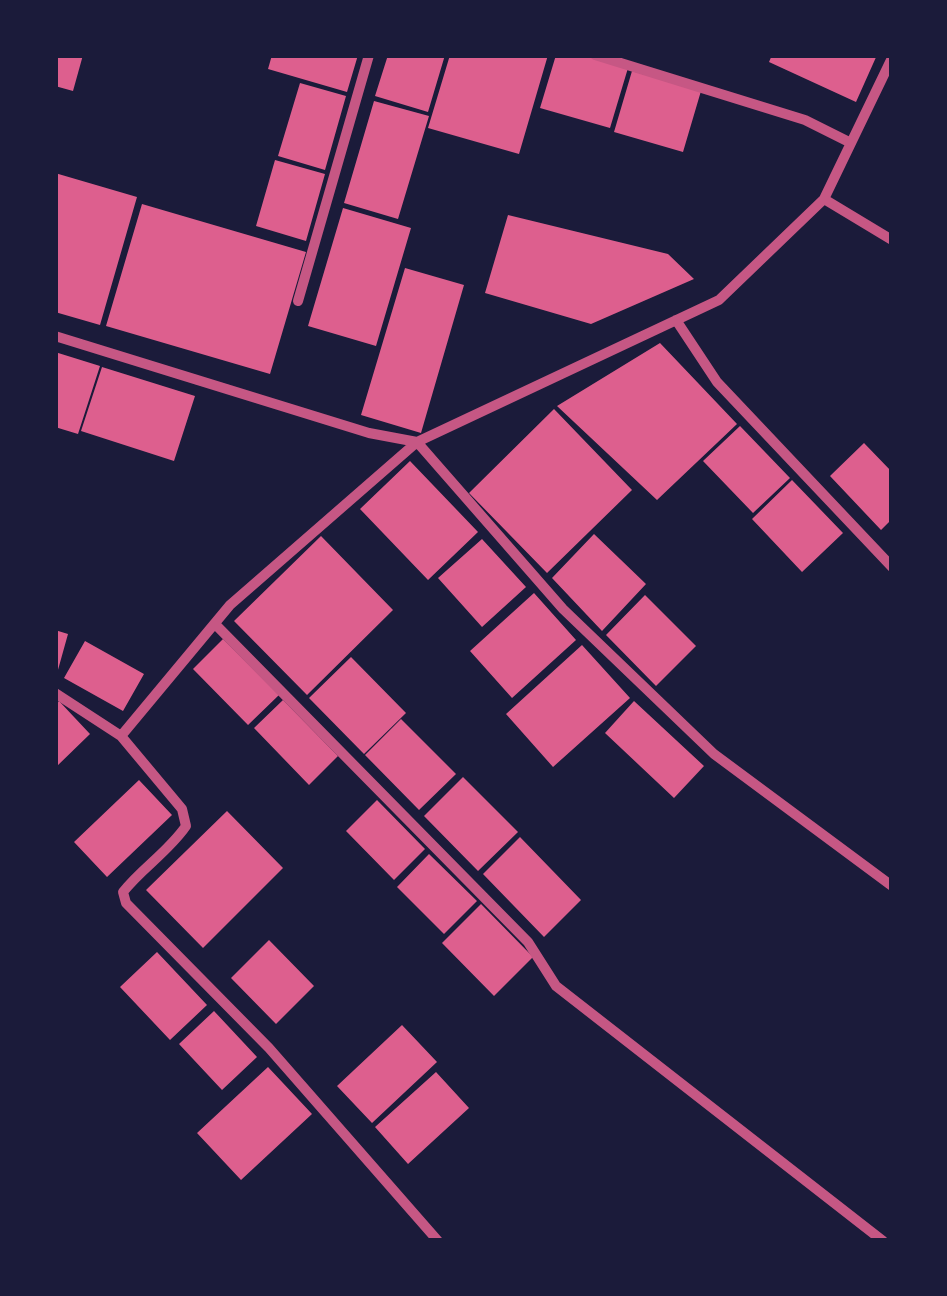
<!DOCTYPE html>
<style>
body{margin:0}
#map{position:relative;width:947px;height:1296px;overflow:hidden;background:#1b1b3a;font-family:"Varela Round",sans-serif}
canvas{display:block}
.frame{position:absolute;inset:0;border:58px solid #1b1b3a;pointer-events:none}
</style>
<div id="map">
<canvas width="947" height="1296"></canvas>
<div class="frame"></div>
</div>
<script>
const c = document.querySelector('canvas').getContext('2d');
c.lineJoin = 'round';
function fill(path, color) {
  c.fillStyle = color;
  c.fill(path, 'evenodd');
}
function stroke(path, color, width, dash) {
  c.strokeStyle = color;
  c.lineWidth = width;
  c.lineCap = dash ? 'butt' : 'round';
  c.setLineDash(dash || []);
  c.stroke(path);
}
fill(new Path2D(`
 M55,55H83L73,91L55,86Z
 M272,55H358L347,92L268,69Z
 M388,55H445L428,112L375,96Z
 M450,55H548L519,154L428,128Z
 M556,55H581L628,68L610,128L540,108Z
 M772,55H877L856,102L769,62Z
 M632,71L701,91L683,152L614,132Z
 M300,83L346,96L325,170L278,156Z
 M374,101L429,116L398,219L344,203Z
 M275,160L325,174L306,241L256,226Z
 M55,173L137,197L100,325L55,312Z
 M142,204L306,252L270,374L106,326Z
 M343,208L411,228L376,346L308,326Z
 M508,215L668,254L694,279L591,324L485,293Z
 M405,268L464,285L421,433L361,415Z
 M660,343L737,424L657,500L557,406Z
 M55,352L100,366L78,434L55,427Z
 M102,367L195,396L174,461L81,431Z
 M554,409L632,490L547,573L469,493Z
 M740,426L790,478L753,513L703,461Z
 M864,443L892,472V519L881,530L830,476Z
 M410,461L478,532L428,580L360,509Z
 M792,480L843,533L802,572L752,519Z
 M594,534L646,584L602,631L552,578Z
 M321,536L393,610L307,695L234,621Z
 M482,539L526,587L482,627L438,578Z
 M534,593L576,640L512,698L470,651Z
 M645,595L696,646L656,686L606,635Z
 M55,630L68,634L56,677L55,676Z
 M223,639L279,695L248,725L193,669Z
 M85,641L144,674L123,711L64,678Z
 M582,645L630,698L553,767L506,714Z
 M351,657L406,713L364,754L309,698Z
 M283,700L338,756L309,785L254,728Z
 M59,701L90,734L55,768V706Z
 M634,701L704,766L674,798L605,733Z
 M401,719L456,774L419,810L365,755Z
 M463,777L518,832L478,871L424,816Z
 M139,780L172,815L107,877L74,842Z
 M377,800L425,849L394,880L346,831Z
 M227,811L283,868L203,948L146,890Z
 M520,837L581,900L544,937L483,874Z
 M429,854L477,901L444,934L397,887Z
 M481,904L533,957L494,996L442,943Z
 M269,940L314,986L276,1024L231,978Z
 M157,952L207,1005L170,1040L120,987Z
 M214,1011L257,1057L222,1090L179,1044Z
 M402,1025L437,1062L372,1123L337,1086Z
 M268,1067L312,1114L241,1180L197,1133Z
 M436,1072L469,1108L408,1164L375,1127Z`), '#dd5f8e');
stroke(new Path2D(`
 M595,55L805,120L851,143
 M824,199L892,240
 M298,301L369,55
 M676,320L717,382L892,567
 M55,336L369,433L417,442L563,609L714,754L892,886
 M215,624L528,942L556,986L883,1241
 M55,693L121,736L230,605L417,442L719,300L824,199L892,58
 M121,736L182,809L186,826C168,852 142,868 123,892L126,903L269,1048L438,1241`), '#c65784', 10);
</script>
